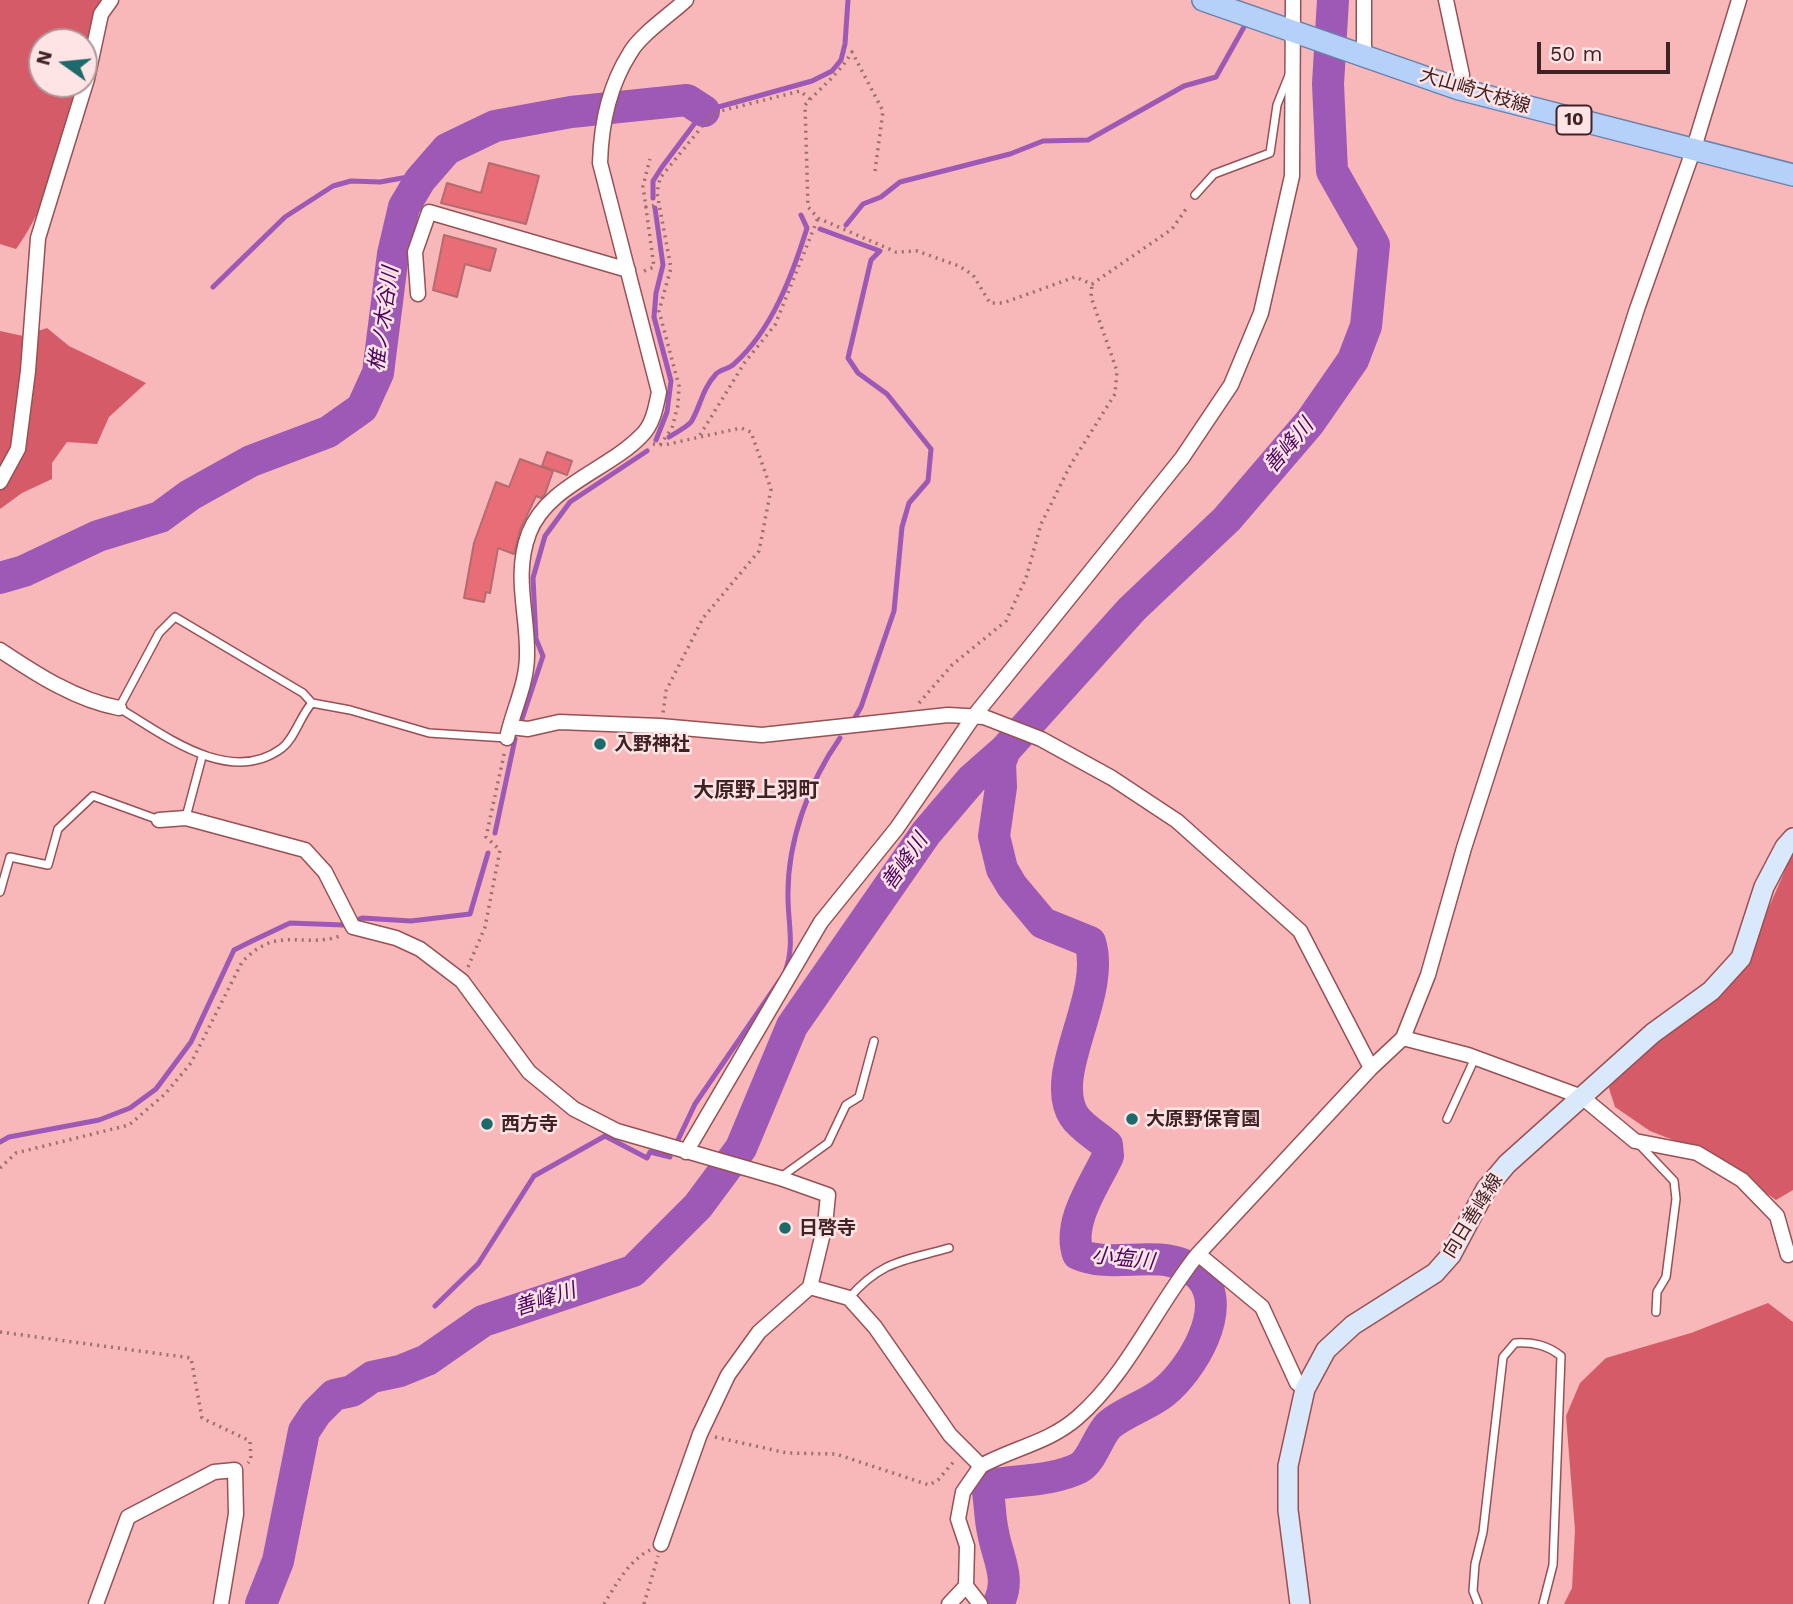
<!DOCTYPE html>
<meta charset="utf-8">
<style>
body{margin:0}
#map{position:relative;width:1793px;height:1604px;overflow:hidden;background:#f8b7b9;font-family:"Work Sans",sans-serif}
canvas{display:block}
.north{position:absolute;left:28px;top:28px;width:70px;height:70px;box-sizing:border-box;background:#fee4e5;border:2px solid #b29698;border-radius:50%;rotate:285deg;font-size:19px;font-weight:700;line-height:28px;text-align:center;color:#402224}
.north::after{content:'';display:block;margin:auto;width:24px;height:32px;background:#1d6a6b;clip-path:polygon(50% 0,100% 100%,50% 72%,0 100%)}
.scale{position:absolute;left:1537px;top:42px;width:133px;height:32px;box-sizing:border-box;border:4px solid #402224;border-top:0;padding-left:9px;font-size:21px;line-height:24px;white-space:nowrap;color:#402224;-webkit-text-stroke:5px #fee4e5;paint-order:stroke}
</style>
<div id="map">
<canvas width="1793" height="1604"></canvas>
<div class="north">N</div>
<div class="scale">50 m</div>
</div>
<script>
const c = document.querySelector('canvas').getContext('2d');
c.lineJoin = 'round';
function fill(path, color) {
  c.fillStyle = color;
  c.fill(path, 'evenodd');
}
function stroke(path, color, width, dash) {
  c.strokeStyle = color;
  c.lineWidth = width;
  c.lineCap = dash ? 'butt' : 'round';
  c.setLineDash(dash || []);
  c.stroke(path);
}
function label(font, color, halo, rows, align = 'center') {
  c.font = font + ' "Work Sans","Noto Sans JP",sans-serif';
  c.lineWidth = 5;
  c.setLineDash([]);
  c.textBaseline = 'middle';
  c.strokeStyle = halo;
  c.fillStyle = color;
  for (const [text, x, y, turn = 0] of rows) {
    c.save();
    c.translate(x, y);
    c.rotate((+turn || 0) * Math.PI / 180);
    c.textAlign = isNaN(turn) ? turn : align;
    if (halo) c.strokeText(text, 0, 0);
    c.fillText(text, 0, 0);
    c.restore();
  }
}
fill(new Path2D(`
 M0,0H107L92,29L84,59V42H42V84H78C64,139 50,203 16,249L0,244Z
 M47,328L69,346L146,383L109,417L97,444L67,442L52,463V479L22,493L0,509V331L23,336Z
 M1793,852V1190L1776,1200L1712,1155L1650,1131L1615,1107L1608,1085L1742,969Z
 M1768,1303L1793,1322V1604H1564L1572,1588L1575,1530L1566,1416L1580,1383L1606,1358L1691,1333Z`), '#d45b67');
stroke(new Path2D(`
 M653,198V181L662,167L704,111L812,81L832,71L841,60L845,44L848,0
 M655,208L663,265L656,293L654,317L671,381L667,412L656,440
 M846,225L863,204L881,197L900,182L1010,154L1043,141L1088,140L1184,86L1216,77L1244,27
 M820,229L880,251L871,260L848,358L858,373L887,394L931,449L928,481L909,503L902,527L894,611L861,707L853,721
 M213,287L285,217L333,186L351,181L380,182L425,174
 M669,437C675,433 687,427 691,422C700,408 702,389 716,374C721,369 729,369 734,364C772,330 792,276 807,228L801,215
 M522,719L543,656L536,639L533,578L545,536L570,502L647,451
 M495,833L515,739
 M785,972C795,945 788,924 788,897C787,842 809,782 840,738
 M0,1142L9,1137L99,1120L130,1108L156,1089L191,1042L234,950L252,941L290,923L343,925L362,918L411,921L470,914L488,853
 M677,1142L695,1104L780,980
 M435,1306L478,1264L534,1176L605,1136L647,1158L650,1152L670,1157`), '#9d59b5', 5);
stroke(new Path2D(`
 M0,578L24,571L98,536L160,517L190,495L251,461L328,432L362,408L378,373L393,254L404,207L420,180L447,149L495,126L571,112L687,100L704,111
 M261,1604L278,1561L304,1431L316,1413L334,1395L352,1391L372,1377L400,1371L427,1360L483,1321L633,1271L698,1206L741,1148L792,1026L926,833L972,779L1005,750L1132,609L1227,519L1310,422L1353,360L1366,326L1374,245L1332,171L1328,84L1333,0
 M998,1604C1012,1579 997,1557 993,1532C990,1519 990,1505 988,1492L995,1484C1022,1480 1055,1480 1079,1468C1092,1461 1098,1436 1109,1425C1124,1412 1148,1405 1164,1392C1191,1370 1230,1308 1200,1276C1169,1244 1115,1271 1078,1254C1067,1222 1095,1184 1108,1156L1107,1145C1097,1136 1081,1127 1074,1116C1047,1074 1107,995 1090,942L1043,923L1012,886L1002,869L994,836L1001,787L1000,763L1005,750`), '#9d59b5', 32);
const building = new Path2D(`
 M489,163L539,176L526,224L441,203L447,183L481,193Z
 M444,235L496,249L490,271L465,264L457,297L433,290Z
 M547,452L572,461L567,475L542,466Z
 M520,459L553,471L545,494L541,498L536,496L520,530L514,554L498,548L490,593L486,592L484,602L464,598L474,543L496,482L509,487Z`);
fill(building, '#e86d77');
stroke(building, '#b56b6f', 2);
const service = new Path2D(`
 M1195,195L1214,174L1270,153L1277,105L1289,75
 M312,703L303,693L175,617L159,633L119,708C164,735 230,787 282,748C295,738 300,716 312,703L350,710L429,733L507,738
 M186,817L202,757
 M0,892L10,857L48,865L58,829L93,796L159,820
 M1447,1119L1475,1058
 M1636,1141L1674,1181L1676,1199L1666,1277L1657,1292L1656,1312
 M781,1177L828,1143L846,1105L859,1097L874,1041
 M849,1298C882,1260 904,1261 949,1248
 M1478,1604L1473,1591L1475,1564L1483,1532L1503,1357L1515,1343C1533,1342 1547,1345 1561,1356L1553,1565L1543,1604`);
const minor = new Path2D(`
 M1364,0V56
 M1446,0L1462,75L1459,89
 M418,294L415,252L429,212L628,270
 M0,482L18,449L28,371L38,238L87,79L101,14L111,0
 M0,650C36,674 76,700 119,708
 M510,727L528,729L559,722L660,726L762,735L948,715L984,717L1041,739L1112,778L1177,821L1300,931L1371,1068
 M507,738C513,710 527,684 527,655C528,613 513,576 529,533C547,486 608,470 641,436C653,425 656,407 659,392L600,163C601,125 609,86 630,53C640,35 671,14 686,0
 M159,820L186,818L305,850L325,872L353,927L396,938L420,949L462,981L529,1072L574,1109L617,1131L780,1178L828,1195L825,1225L810,1287L759,1332L728,1375L700,1434L661,1544
 M1403,1038L1468,1055L1582,1097L1635,1141L1697,1153L1742,1180L1777,1216L1788,1255
 M686,1152L821,922L897,828L974,716L1182,458L1231,385L1261,313L1292,176L1293,0
 M810,1287L849,1298L875,1327L950,1435L981,1466C1013,1448 1048,1443 1077,1418C1128,1374 1156,1306 1198,1254
 M1305,1389L1297,1383L1262,1307L1198,1254L1371,1068L1403,1038L1428,975L1464,848L1637,309L1693,151L1739,0
 M96,1604L128,1517L214,1472L235,1470L236,1514L221,1604
 M949,1604L966,1586
 M980,1604L966,1586L967,1546L958,1519L963,1492L981,1466`);
const secondary = new Path2D(`
 M1300,1604L1288,1510V1466L1305,1389L1326,1350L1353,1325L1435,1273L1451,1255L1486,1189L1507,1164L1653,1033L1711,991L1741,958L1764,887L1785,847L1793,838`);
const primary = new Path2D(`
 M1203,0L1459,89L1793,175`);
stroke(service, '#975155', 10);
stroke(minor, '#975155', 17);
stroke(secondary, '#975155', 22);
stroke(primary, '#6c80ac', 24);
stroke(new Path2D(`
 M875,171L883,111L852,52C839,74 822,86 805,105L808,207L818,218L896,252L917,251L959,266L973,275L990,303H1003L1075,277L1092,284L1172,229L1188,206
 M645,207L659,205
 M644,271L654,267L643,186L650,159
 M700,435L745,362L775,325L818,218
 M653,444L664,445L741,428L751,432L771,489L759,551L703,618L666,691L663,713
 M660,445L672,428L678,405L679,386L659,311L671,268L657,193L660,178L713,113L800,91L810,99
 M919,703L952,665L1006,621L1026,578L1041,524L1071,464L1115,394L1117,371L1091,297L1092,284
 M468,967L485,927L500,850L486,837L505,750
 M0,1168L16,1153L129,1125L165,1094L191,1063L242,962C278,924 303,949 340,936
 M0,1332L191,1358L202,1418L250,1441L251,1460L248,1463
 M715,1437L787,1453L836,1454L929,1485L938,1480L956,1459
 M604,1604C616,1585 629,1560 650,1550
 M644,1604L658,1556`), '#9d6e70', 3.5, [2, 5]);
stroke(service, '#fff', 7);
stroke(minor, '#fff', 14);
stroke(secondary, '#dae8fc', 19);
stroke(primary, '#b5d1f9', 21);
for (const [x, y, r, color] of [
 [600,744,7,"#1d6a6b"],
 [1132,1119,7,"#1d6a6b"],
 [487,1124,7,"#1d6a6b"],
 [785,1228,7,"#1d6a6b"]
]) {
  const dot = new Path2D();
  dot.arc(x, y, r, 0, 2 * Math.PI);
  c.fillStyle = color;
  c.fill(dot);
  stroke(dot, '#fee4e5', 2.5);
}
for (const [x, y, w] of [
 [1574,120,35]
]) {
  const box = new Path2D();
  box.roundRect(x - w / 2, y - 14.5, w, 29, 5);
  c.fillStyle = '#fee4e5';
  c.fill(box);
  stroke(box, '#402224', 2);
}
label('bold 18px', '#402224', null, [
 ["10",1574,120]
]);
label('19px', '#402224', '#fee4e5', [
 ["大山崎大枝線",1475,91,17],
 ["向日善峰線",1473,1216,-58]
]);
label('bold 19px', '#402224', '#fee4e5', [
 ["入野神社",614,744],
 ["大原野保育園",1146,1119],
 ["西方寺",501,1124],
 ["日啓寺",799,1228]
], 'left');
label('italic 21px', '#4c0560', '#fee4e5', [
 ["椎ノ木谷川",384,319,-82],
 ["善峰川",1289,446,-50],
 ["善峰川",905,862,-55],
 ["小塩川",1123,1259,6],
 ["善峰川",545,1300,-18]
]);
label('bold 21px', '#402224', '#fee4e5', [
 ["大原野上羽町",756,791]
]);
</script>
